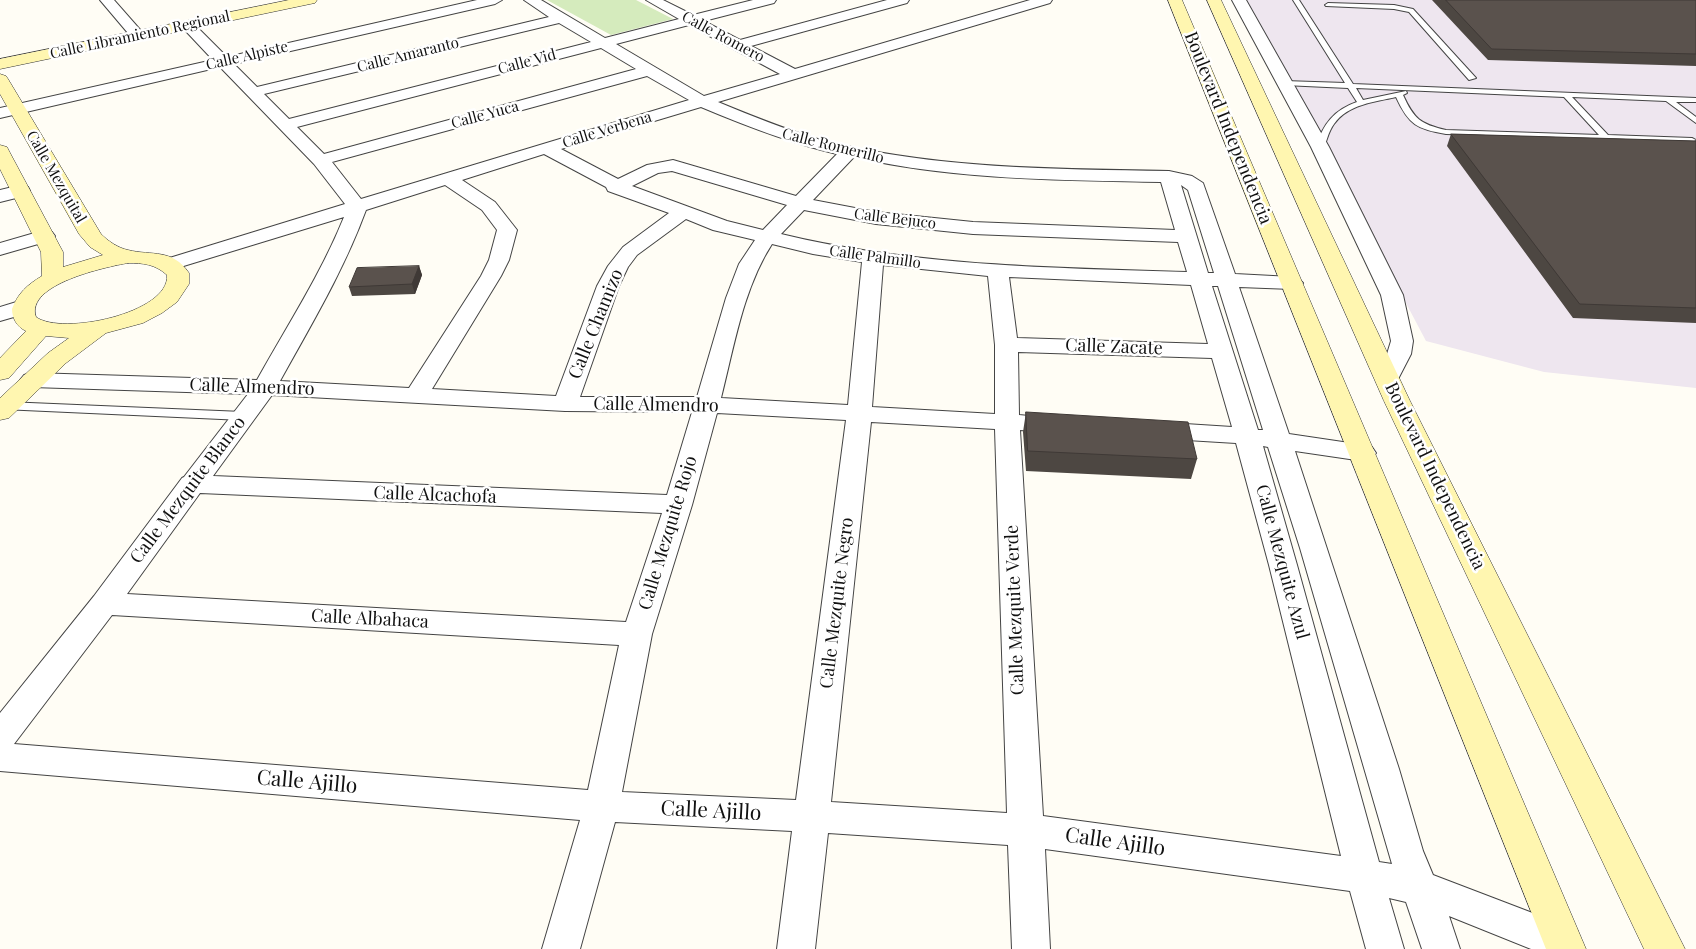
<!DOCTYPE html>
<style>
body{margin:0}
canvas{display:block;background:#fffdf5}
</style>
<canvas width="1696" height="949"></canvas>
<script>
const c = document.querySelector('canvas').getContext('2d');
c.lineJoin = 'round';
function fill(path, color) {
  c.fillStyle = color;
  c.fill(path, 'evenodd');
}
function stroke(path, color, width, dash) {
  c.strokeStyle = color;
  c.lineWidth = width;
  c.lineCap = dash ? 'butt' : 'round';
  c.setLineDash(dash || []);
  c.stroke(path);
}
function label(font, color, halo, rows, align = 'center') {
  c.font = font + ' "Playfair Display",serif';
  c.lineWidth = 5;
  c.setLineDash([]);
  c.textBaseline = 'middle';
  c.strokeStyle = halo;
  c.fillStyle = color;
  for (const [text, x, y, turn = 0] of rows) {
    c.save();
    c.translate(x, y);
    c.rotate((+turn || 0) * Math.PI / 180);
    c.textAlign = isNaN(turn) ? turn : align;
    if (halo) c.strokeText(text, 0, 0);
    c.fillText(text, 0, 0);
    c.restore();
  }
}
fill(new Path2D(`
 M1246,0H1696V388L1544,372L1426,341Z`), '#eee6ef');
fill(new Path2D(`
 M547,0H636L673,19L611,35Z`), '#d5ebbd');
const lane = new Path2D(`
 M1293,0H1299L1353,84L1696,98V102H1676L1696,117V123L1666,101L1572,97L1608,135L1692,138L1696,140L1692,142L1446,134C1417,129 1409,125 1396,97C1375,102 1348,104 1334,124C1328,132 1327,141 1323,149H1317L1316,147C1323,124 1334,110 1357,102L1348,88L1284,85L1280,83L1284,81L1345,83ZM1356,88L1564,97L1599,135L1446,130C1420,124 1414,119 1403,95L1407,93L1406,91L1363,100Z
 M1328,3L1394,5L1413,9L1476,78L1469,80L1409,12L1394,9L1326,6L1325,5Z
 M6,402L243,412L249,416L243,420L2,409L0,406Z`);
const street = new Path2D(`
 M100,0H114L143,33L145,36L143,39H133Z
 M477,0H502L495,4L234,64L257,87L549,17L524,0H541L605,38L679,19L646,0H663L693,15L753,0H776L774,3L704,21L740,40L887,0H909L907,3L751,46L795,69L1030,0H1052L1050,3L718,102C752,116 786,130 821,140C935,169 1053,169 1169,171L1192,176L1203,183L1235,274L1292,277L1299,279L1303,283L1299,287L1292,289L1239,287L1289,434L1363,445L1372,447L1376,453L1372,459L1363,461L1295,451L1399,769L1423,851L1433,875L1577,930L1582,943L1580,949H1531L1449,916L1460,949H1422L1406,902L1389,898L1404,949H1366L1350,891L1045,849L1050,949H1012L1008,845L828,833L815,949H777L792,831L615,822L580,949H542L580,820L0,771V713L94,596L182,478L184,477L248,394L32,387L24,385L20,380L24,375L32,373L257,380C287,326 321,274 344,217L177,268L170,270L163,268L160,264L163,260L345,204L314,164L220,67L0,118V108L213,60L181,26L183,23H193L227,57ZM559,23L591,42L289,119L264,94ZM689,25L780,74L704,96L616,44ZM601,48L636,69L324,154L297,127ZM647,76L689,100L361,199L332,162ZM701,107C746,126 790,143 837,154L796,196L673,160L647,165L618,179L561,149ZM544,154L606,187L608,191L669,213L623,247L608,266L597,286L556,396L432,389L501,276L509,260L517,230L495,202L462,180ZM854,157C954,180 1059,180 1161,182L1175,230L973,222L876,212L813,200ZM672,171L787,205L763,230L727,221L632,186L658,173ZM445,185L482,210L497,230L489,260L481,276L409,388L280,381C311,325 344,270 366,210ZM1181,185L1188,190L1214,273H1208ZM804,210L876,224L973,234L1178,242L1187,272C1052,268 913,266 781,234ZM686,219L713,230L755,240L739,264L726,298L697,397H580L619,286L628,267L637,255ZM772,244L813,254L862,262L848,405L721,398C734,347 743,289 772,244ZM883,265L988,276L995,345V414L872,407ZM1009,277L1191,285L1208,344L1017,338ZM1212,286H1218L1263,430H1258ZM1018,352L1212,358L1232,427L1154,422L1145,424L1141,430L1145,436L1154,438L1236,443L1269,565L1341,856L1043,816L1020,430L1061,433L1070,430L1073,425L1070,420L1019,415ZM272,395L565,411L692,412L667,495L213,476ZM717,413L846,420L796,800L622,792L652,634L692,505ZM871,422L995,429L1007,813L831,802ZM1263,446L1268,447L1300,548L1392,864L1379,862L1297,565ZM200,493L662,513L626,622L127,594ZM112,615L619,645L588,790L14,744Z
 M1232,0H1246L1329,147L1403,295L1413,341L1411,354L1396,383L1388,385L1380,383L1376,378L1387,354L1391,341L1381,295L1311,147Z
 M21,185L28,187L30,191L28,195L0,202V190Z
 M45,230L52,232L55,236L52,240L0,255V243Z
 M23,300L31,302L34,307L31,312L0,321V307Z`);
const secondary = new Path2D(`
 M289,0H317L315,3L310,4L0,69V59Z
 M1168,0H1182L1586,949H1546Z
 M1207,0H1221L1410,401L1685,949H1644L1384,401Z
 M0,74L6,76L8,79L101,234C108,241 118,248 128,250C152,256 172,248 189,273V284L177,302L162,313L143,323L106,333L66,363L9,418L0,420V398L48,353L69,338L46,336L9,378L0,380V358L26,331C17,327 12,318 12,309C18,293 27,285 42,276L41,252L0,169V145L7,147L9,151L63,252V267L103,255L90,247L79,234L0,94ZM128,263C143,263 155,264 167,275C170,313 62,336 36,317C25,284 106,267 128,263Z`);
stroke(lane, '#444', 2);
stroke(street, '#444', 2);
stroke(secondary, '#333', 1);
fill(lane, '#fff');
fill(street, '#fff');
fill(secondary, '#fff6b0');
fill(new Path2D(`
 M1432,0H1696V66L1488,60Z
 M1451,134L1696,141V323L1573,318L1447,146Z
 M419,266L422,275L415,294L352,296L349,287Z
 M1026,412L1197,459L1191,479L1026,471L1023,432Z`), '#4d4742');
fill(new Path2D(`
 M419,266L422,275L415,294L412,284Z`), '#3f3936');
const building = new Path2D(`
 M1446,0H1696V54L1492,49Z
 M1451,134L1696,141V308L1580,304Z
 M419,266L412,284L349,287L357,268Z
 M1026,412L1188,422L1197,459L1028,451Z`);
fill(building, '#5a524d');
stroke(building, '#3f3936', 1);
label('15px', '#111', '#fff', [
 ["Calle Libramiento Regional",140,35,-12],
 ["Calle Romero",723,37,28],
 ["Calle Amaranto",408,55,-14],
 ["Calle Alpiste",247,56,-13],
 ["Calle Vid",527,62,-15],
 ["Calle Yuca",485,115,-15],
 ["Calle Verbena",607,130,-17],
 ["Calle Romerillo",833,146,14],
 ["Calle Mezquital",56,177,60],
 ["Calle Bejuco",895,219,7],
 ["Calle Palmillo",875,257,8]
]);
label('18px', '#111', '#fff', [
 ["Boulevard Independencia",1228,128,68],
 ["Calle Chamizo",596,324,-68],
 ["Calle Zacate",1114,347,2],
 ["Calle Almendro",252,387,2],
 ["Calle Almendro",656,405,1],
 ["Boulevard Independencia",1435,476,64],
 ["Calle Mezquite Blanco",188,490,-53],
 ["Calle Alcachofa",435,495,2],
 ["Calle Mezquite Rojo",668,533,-73],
 ["Calle Mezquite Azul",1282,562,75],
 ["Calle Mezquite Negro",837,603,-83],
 ["Calle Mezquite Verde",1015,610,-92],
 ["Calle Albahaca",370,619,3]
]);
label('21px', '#111', '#fff', [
 ["Calle Ajillo",307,782,5],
 ["Calle Ajillo",711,811,3],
 ["Calle Ajillo",1115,842,8]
]);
</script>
